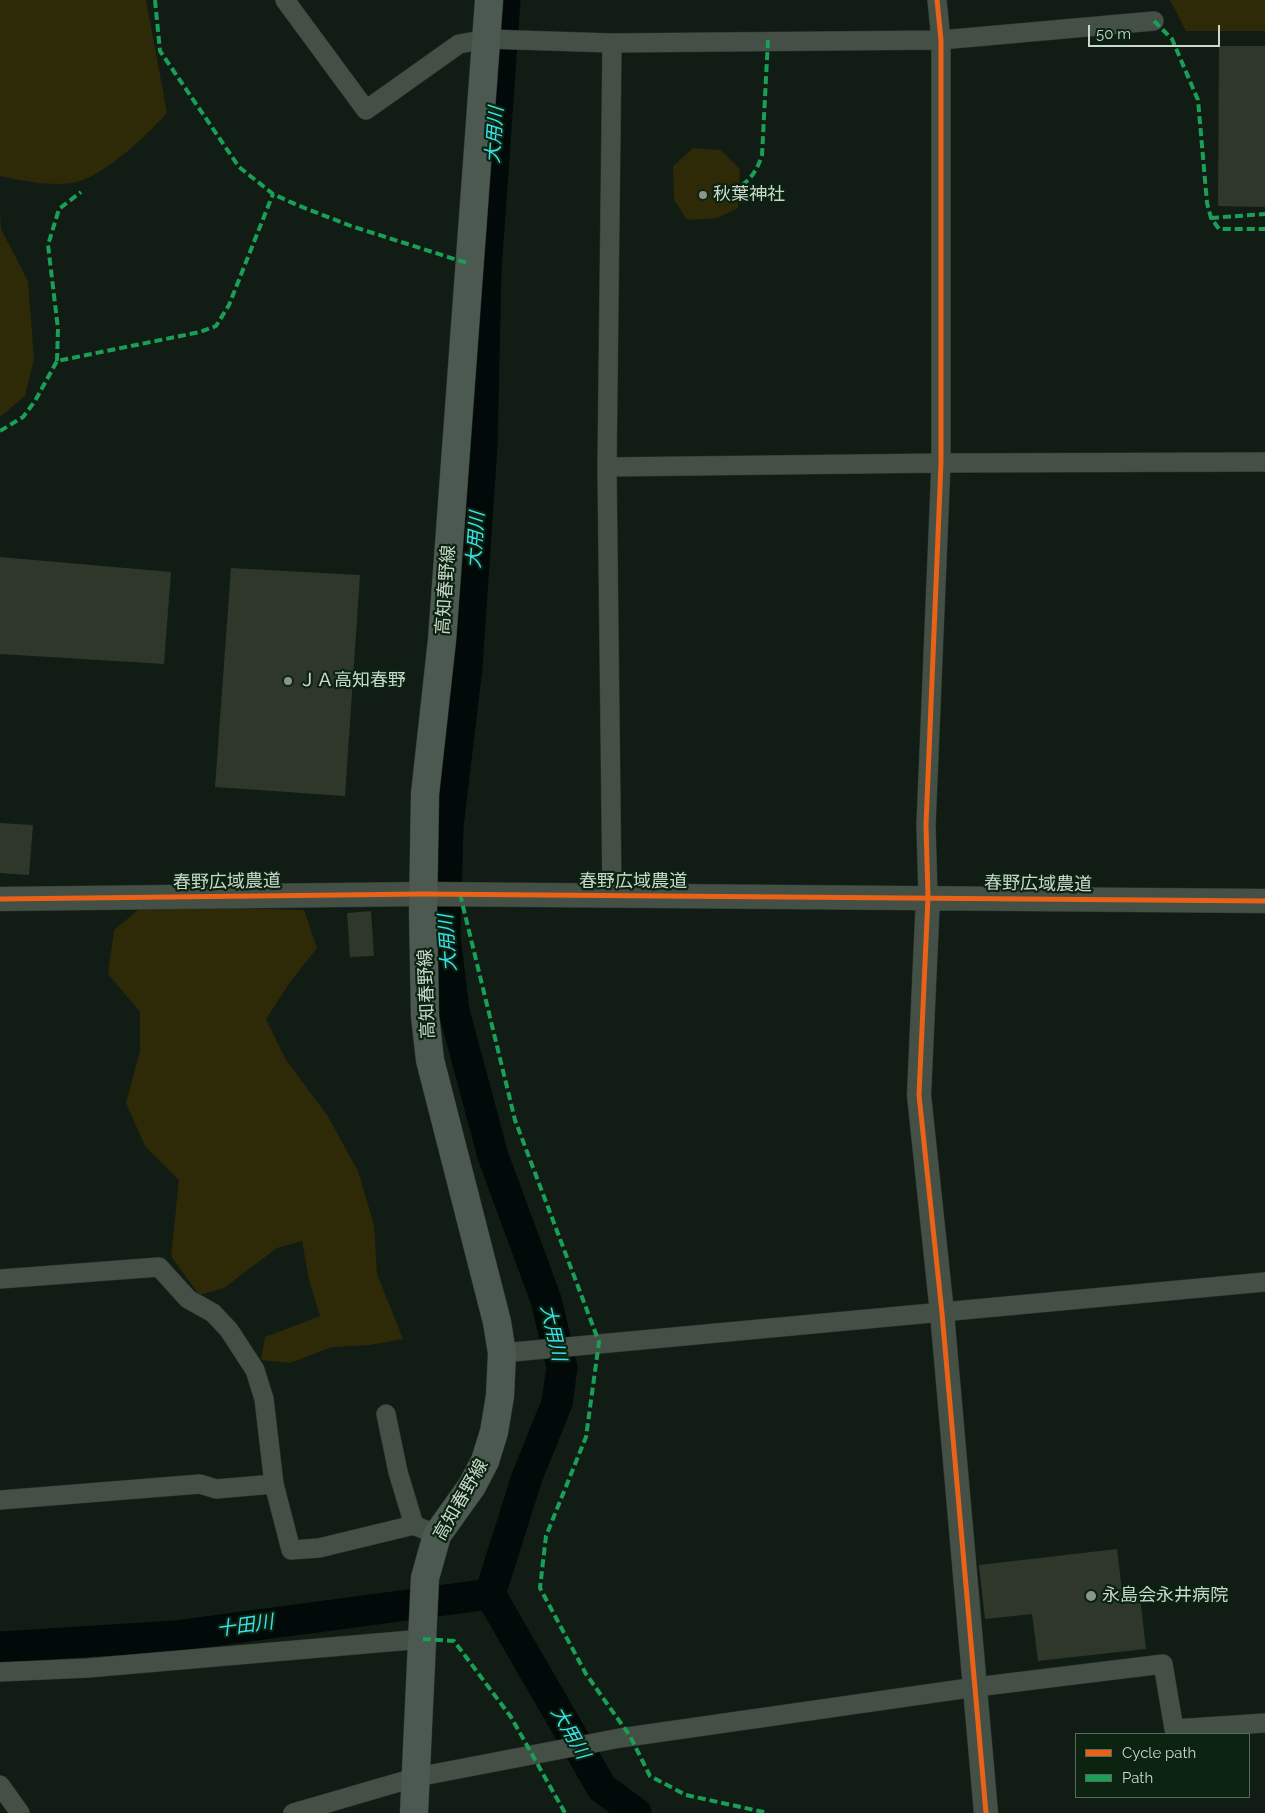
<!DOCTYPE html>
<meta charset="utf-8">
<style>
body{margin:0}
#map{position:relative;width:1265px;height:1813px;overflow:hidden;background:#111d14;font-family:Raleway,sans-serif}
canvas{display:block}
.legend{position:absolute;left:1075px;top:1733px;width:175px;height:65px;box-sizing:border-box;background:#0b2310;border:1px solid #576b5b;margin:0;padding:6px 9px;list-style:none;font-size:15px;color:#cad8cb}
.legend li{display:flex;align-items:center;gap:10px;height:25px}
.legend b{width:25px;border:1px solid #576b5b}
.scale{position:absolute;left:1088px;top:25px;width:132px;height:22px;box-sizing:border-box;border:2px solid #cad8cb;border-top:0;padding-left:6px;font-size:15px;line-height:18px;white-space:nowrap;color:#cad8cb;-webkit-text-stroke:4px #0b2310;paint-order:stroke}
</style>
<div id="map">
<canvas width="1265" height="1813"></canvas>
<ul class="legend">
<li><b style="height:6px;background:#ea6118"></b>Cycle path</li>
<li><b style="height:6px;background:#1a9f57"></b>Path</li>
</ul>
<div class="scale">50 m</div>
</div>
<script>
const c = document.querySelector('canvas').getContext('2d');
c.lineJoin = 'round';
function fill(path, color) {
  c.fillStyle = color;
  c.fill(path, 'evenodd');
}
function stroke(path, color, width, dash) {
  c.strokeStyle = color;
  c.lineWidth = width;
  c.lineCap = dash ? 'butt' : 'round';
  c.setLineDash(dash || []);
  c.stroke(path);
}
function label(font, color, halo, rows, align = 'center') {
  c.font = font + ' Raleway,"Noto Sans JP",sans-serif';
  c.lineWidth = 4.5;
  c.setLineDash([]);
  c.textBaseline = 'middle';
  c.strokeStyle = halo;
  c.fillStyle = color;
  for (const [text, x, y, turn = 0] of rows) {
    c.save();
    c.translate(x, y);
    c.rotate((+turn || 0) * Math.PI / 180);
    c.textAlign = isNaN(turn) ? turn : align;
    if (halo) c.strokeText(text, 0, 0);
    c.fillText(text, 0, 0);
    c.restore();
  }
}
fill(new Path2D(`
 M0,0H146L167,113C147,135 108,172 80,181C57,188 23,181 0,176Z
 M1170,0H1265V31H1186Z
 M693,148L721,150L740,169L738,208L717,218L687,220L674,200L673,166Z
 M0,212L1,229L28,281L34,359L25,396L0,417Z
 M203,907L304,910L317,948L291,981L266,1019L286,1060L327,1115L358,1171L374,1225L377,1274L403,1339L370,1345L332,1347L290,1363L261,1360L265,1337L320,1316L309,1280L302,1241L277,1248L224,1288L199,1295L171,1256L179,1180L145,1146L126,1103L140,1051V1012L108,974L114,930L138,910Z`), '#2e2906');
stroke(new Path2D(`
 M505,0L486,271L482,446L467,667L448,827L445,936L454,1011L493,1156L546,1300L562,1367L557,1403L527,1477L490,1594L602,1788L636,1813
 M0,1647L175,1636L490,1594`), '#020909', 31);
fill(new Path2D(`
 M1219,46H1265V207L1218,206Z
 M707,189L709,199L700,201L698,192Z
 M0,557L171,572L164,664L0,654Z
 M231,568L360,575L345,796L215,787Z
 M0,823L33,825L29,875L0,873Z
 M371,911L374,956L350,957L347,913Z
 M1117,1549L1123,1599L1140,1597L1146,1649L1038,1661L1032,1614L985,1619L979,1565Z`), '#2e3729');
const minor = new Path2D(`
 M285,0L366,110L459,44L487,39L612,43L941,40L1154,21
 M612,43L607,467L612,896
 M607,467L941,463L1265,462
 M928,897L926,825L941,463V40L937,0
 M0,1279L159,1267L188,1299L213,1313L229,1330L255,1370L264,1399L274,1484L291,1550L319,1548L414,1525L437,1535
 M502,1353L1265,1282
 M386,1414L398,1472L414,1525
 M0,1500L200,1484L216,1489L274,1484
 M0,1672L88,1668L423,1639
 M0,1785L20,1813
 M293,1813L417,1777L620,1738L976,1687L1163,1664L1174,1729L1265,1723`);
const tertiary = new Path2D(`
 M928,897L919,1095L942,1313L986,1813
 M0,899L423,894L1265,901`);
const primary = new Path2D(`
 M414,1813L425,1578L437,1535L472,1486L485,1461L494,1432L500,1396L502,1353L497,1322L430,1060L425,1016L423,911L425,794L442,640L489,0`);
stroke(minor, '#2d352e', 20);
stroke(tertiary, '#2d352e', 25);
stroke(primary, '#2d352e', 29);
stroke(minor, '#444f46', 19);
stroke(tertiary, '#444f46', 24);
stroke(primary, '#4b5951', 28);
stroke(new Path2D(`
 M155,0L160,51L239,167L273,194L297,205L351,226L470,264
 M1154,21L1172,39L1198,100L1207,203L1211,218L1219,229H1265
 M720,195C742,189 755,178 762,155L768,40
 M1211,218L1265,214
 M57,361L58,329L48,245L59,209L81,192
 M0,431L23,417L35,401L57,361L200,332L216,326L229,305L273,194
 M460,894L515,1120L599,1342L586,1437L546,1536L540,1588L586,1674L630,1736L650,1776L686,1795L768,1813
 M423,1639L454,1641L511,1717L565,1813`), '#1a9f57', 4, [8, 4]);
stroke(new Path2D(`
 M937,0L941,40V463L926,825L928,897L919,1095L942,1313L986,1813
 M0,899L423,894L1265,901`), '#ea6118', 5);
for (const [x, y, r, color] of [
 [703,195,5,"#89978b"],
 [288,681,5,"#89978b"],
 [1091,1596,6,"#89978b"]
]) {
  const dot = new Path2D();
  dot.arc(x, y, r, 0, 2 * Math.PI);
  c.fillStyle = color;
  c.fill(dot);
  stroke(dot, '#0b2310', 2);
}
label('18px', '#cad8cb', '#0b2310', [
 ["秋葉神社",713,195],
 ["ＪＡ高知春野",298,681],
 ["永島会永井病院",1102,1596]
], 'left');
label('18px', '#cad8cb', '#0b2310', [
 ["高知春野線",446,590,-86],
 ["春野広域農道",227,882,-1],
 ["春野広域農道",633,882],
 ["春野広域農道",1038,884,1],
 ["高知春野線",427,994,-92],
 ["高知春野線",461,1500,-60]
]);
label('italic 19px', '#39e1e9', '#0b2310', [
 ["大用川",495,135,-86],
 ["大用川",476,540,-86],
 ["大用川",448,943,-94],
 ["大用川",553,1333,77],
 ["十田川",245,1626,-8],
 ["大用川",570,1733,60]
]);
</script>
